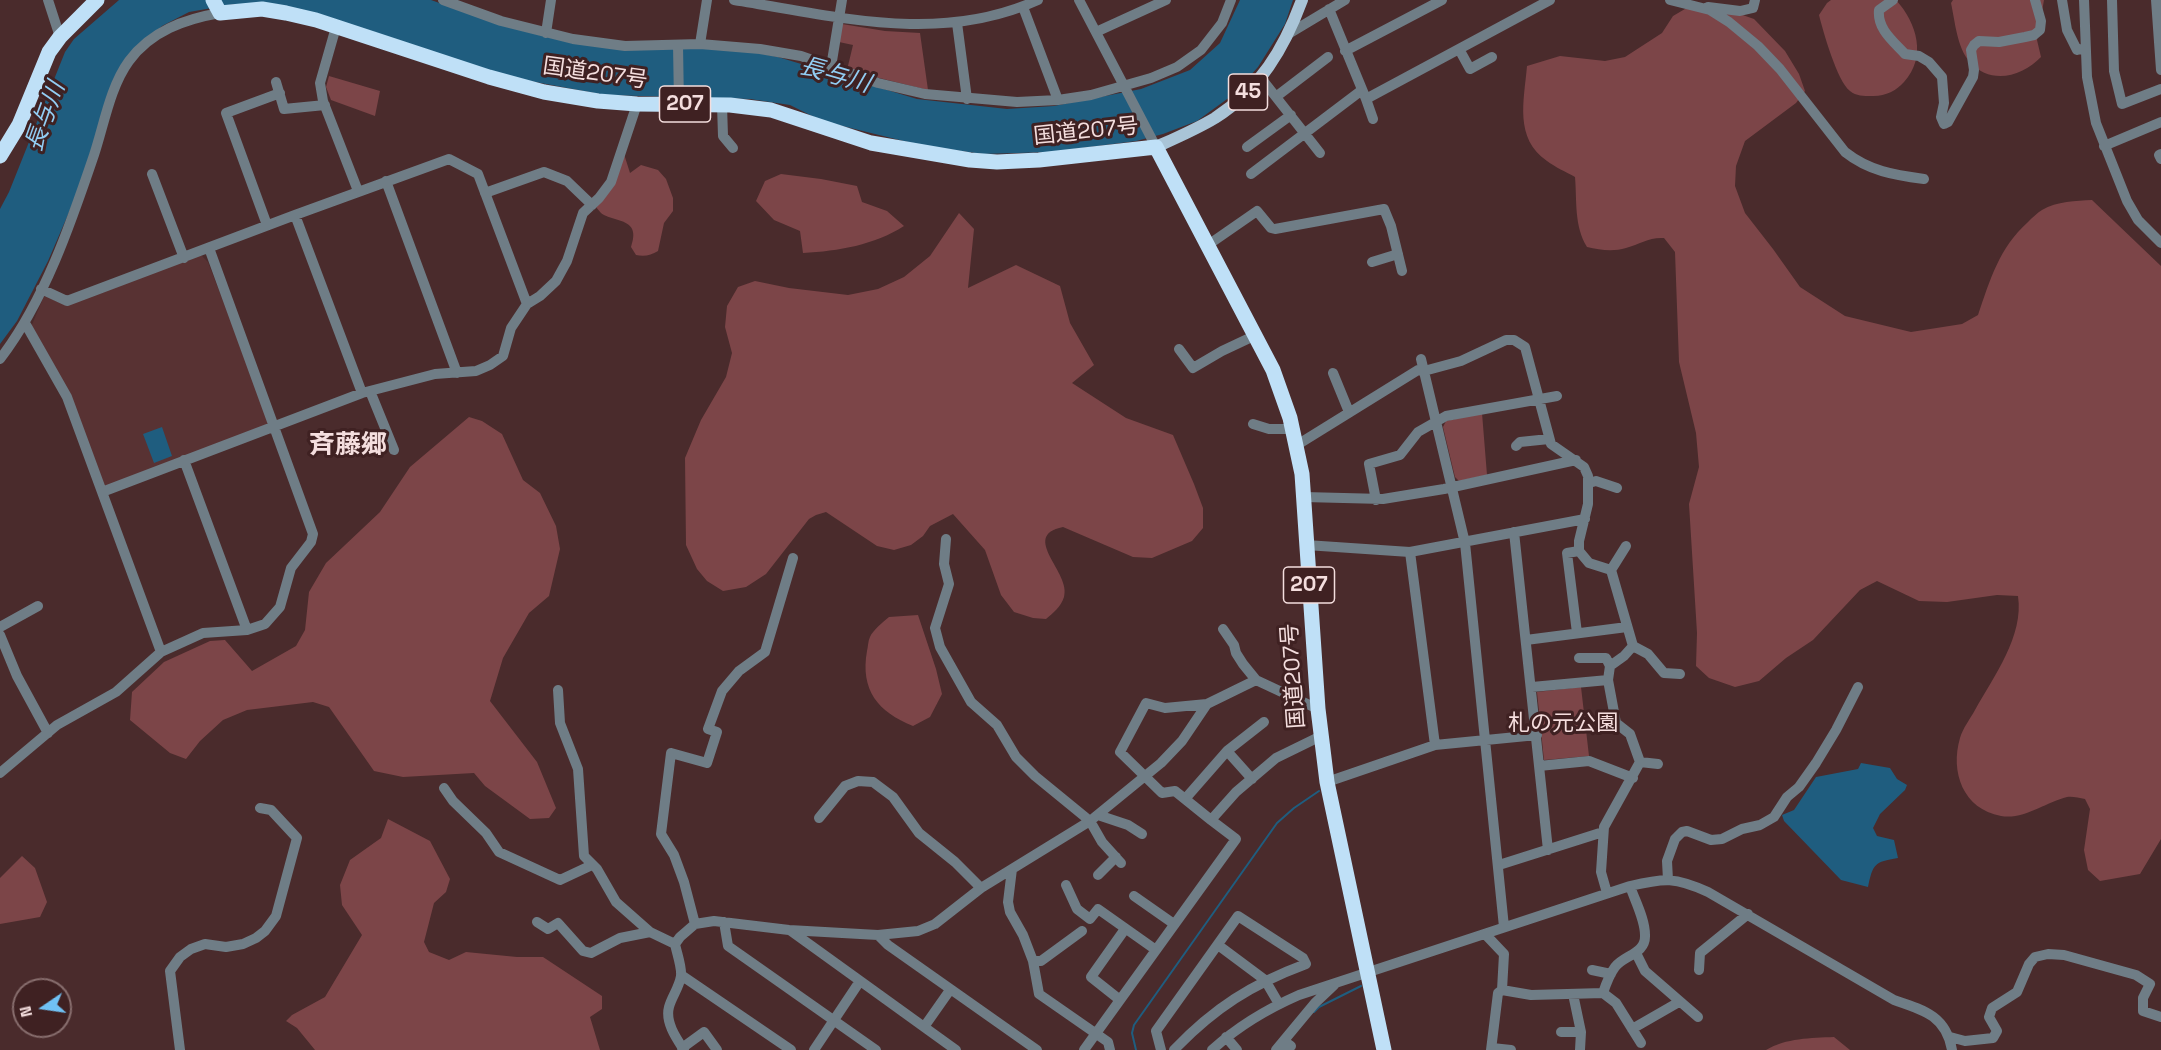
<!DOCTYPE html>
<meta charset="utf-8">
<style>
body{margin:0}
#map{position:relative;width:2161px;height:1050px;overflow:hidden;background:#4a2b2c;font-family:"Space Grotesk",sans-serif}
canvas{display:block}
.north{position:absolute;left:12px;top:978px;width:60px;height:60px;box-sizing:border-box;background:#3f2122;border:2px solid #876d6d;border-radius:50%;rotate:257deg;font-size:16px;font-weight:700;line-height:24px;text-align:center;color:#f4dede}
.north::after{content:'';display:block;margin:auto;width:21px;height:27px;background:#70c1f4;clip-path:polygon(50% 0,100% 100%,50% 72%,0 100%)}
</style>
<div id="map">
<canvas width="2161" height="1050"></canvas>
<div class="north">N</div>
</div>
<script>
const c = document.querySelector('canvas').getContext('2d');
c.lineJoin = 'round';
function fill(path, color) {
  c.fillStyle = color;
  c.fill(path, 'evenodd');
}
function stroke(path, color, width, dash) {
  c.strokeStyle = color;
  c.lineWidth = width;
  c.lineCap = dash ? 'butt' : 'round';
  c.setLineDash(dash || []);
  c.stroke(path);
}
function label(font, color, halo, rows, align = 'center') {
  c.font = font + ' "Space Grotesk","Noto Sans JP",sans-serif';
  c.lineWidth = 6;
  c.setLineDash([]);
  c.textBaseline = 'middle';
  c.strokeStyle = halo;
  c.fillStyle = color;
  for (const [text, x, y, turn = 0] of rows) {
    c.save();
    c.translate(x, y);
    c.rotate((+turn || 0) * Math.PI / 180);
    c.textAlign = isNaN(turn) ? turn : align;
    if (halo) c.strokeText(text, 0, 0);
    c.fillText(text, 0, 0);
    c.restore();
  }
}
fill(new Path2D(`
 M197,256H202L208,262L269,421L268,427L103,490L31,327L44,296L65,305Z`), '#583233');
fill(new Path2D(`
 M1831,0H1896C1917,23 1927,57 1904,82C1896,91 1884,97 1871,96C1864,96 1856,96 1850,91C1837,81 1823,31 1819,15L1827,3Z
 M1953,0H2044L2037,40L2041,57C2022,77 1990,85 1970,62C1957,48 1955,21 1951,3Z
 M1690,6H1717L1754,19L1785,51L1799,74L1805,91L1796,103L1745,141L1736,166L1735,186L1745,213L1773,249L1800,287L1845,316L1911,332L1962,324L1978,315C1990,280 1999,248 2028,222C2032,218 2037,213 2042,210C2057,201 2076,201 2092,200L2161,266V839L2140,874L2100,881L2088,870L2084,850L2090,809L2085,799C2079,798 2072,796 2067,797C2046,802 2024,820 2001,816C1963,809 1950,772 1960,738C1963,728 1970,719 1975,710C1994,676 2024,636 2018,596L1997,595L1947,602L1919,601L1877,581L1860,590L1813,640L1786,658L1759,681L1735,687L1709,678L1696,666L1697,633L1689,504L1699,467L1696,433L1679,362L1675,252L1664,238C1649,237 1640,244 1626,248C1613,252 1600,250 1587,247C1574,226 1577,201 1575,177C1566,172 1555,167 1547,161C1514,138 1524,101 1527,66L1560,56L1605,61L1625,57L1662,33L1673,16Z
 M842,24L885,31L920,33L928,90L847,70L853,45L839,42Z
 M329,76L380,91L375,116L331,100L326,87Z
 M624,154L630,173L641,165L658,170L666,179L673,198V211L664,223L658,251C651,255 645,257 636,255L631,247C642,217 614,223 601,213C599,211 597,208 595,206Z
 M781,174L821,179L857,186L862,202L887,211L904,226C874,245 839,251 803,253L800,231L774,220L756,201L765,181Z
 M959,213L974,229L968,288L1016,265L1060,286L1070,323L1094,365L1072,383L1126,418L1173,435L1194,484L1203,508V528L1192,541L1152,558L1133,557L1063,527C1019,536 1072,573 1064,597C1061,607 1053,613 1046,619L1033,618L1014,612L1001,595L985,550L953,514L930,526L923,536L911,545L894,550L877,546L826,512L816,515L809,519L766,574L746,587L723,591L707,581L697,569L686,545L685,458L701,420L726,377L732,353L725,327L727,306L738,287L755,281L789,288L848,295L878,289L904,277L930,256Z
 M1482,413L1487,475L1459,481L1455,477L1443,427L1446,421Z
 M469,417L482,421L502,434L523,480L540,493L556,526L560,549L549,596L529,613L503,658L490,701L537,762L556,808L549,818L530,819L485,786L474,773L403,777L374,771L329,707L313,702L247,710L223,720L200,741L186,759L170,753L130,720L132,692L164,662L210,641L225,640L252,671L296,646L305,630L309,592L326,563L380,512L410,467Z
 M918,615L936,669L942,694L930,717L913,726C878,712 860,690 867,651C868,647 868,641 870,637C873,630 883,622 889,617Z
 M1581,687L1589,756L1544,760L1537,692Z
 M388,819L430,841L450,879L446,892L434,903L424,942L429,952L449,960L466,952L517,957H543L602,996V1009L590,1017L600,1050H315L297,1028L286,1021L292,1015L325,997L362,935L342,905L340,885L350,860L381,838Z
 M22,856L35,868L47,902L40,917L0,924V878Z
 M1834,1037L1850,1050H1766C1786,1038 1811,1038 1834,1037Z`), '#7c4548');
fill(new Path2D(`
 M119,0H431L470,14L546,37L748,51L778,57L917,99L1007,109L1054,106L1141,89L1190,70L1220,43L1240,0H1293L1285,24L1258,67L1234,94L1197,121L1163,134L1136,141L1051,152L983,154L924,146L822,121L790,105L750,99L605,95L530,81L235,4L189,12L162,26L126,60L89,166L48,261L17,321L0,344V209L9,192L65,52L74,39Z
 M162,427L172,456L154,463L143,434Z
 M1861,763L1890,768L1897,779L1907,785L1905,790L1880,814L1873,828L1877,836L1894,840L1898,858C1874,862 1873,864 1868,887L1841,880L1784,821L1782,815L1794,810L1816,777L1858,769Z`), '#1f5d7f');
stroke(new Path2D(`
 M1314,1012L1319,1007L1361,986
 M1136,1050L1132,1033L1134,1025L1277,823L1294,808L1319,791`), '#1f5d7f', 2);
stroke(new Path2D(`
 M48,0L60,37
 M443,0L501,21L573,39L625,46L700,44L760,49L801,56L878,83L925,94L1017,102L1058,100L1091,95L1151,78L1177,67L1201,50L1222,23L1231,0
 M734,0C836,16 939,45 1038,0
 M1079,0L1156,147
 M1670,0L1710,10L1729,22L1758,46L1780,69L1845,152C1869,171 1894,175 1924,179
 M1893,0L1879,10C1877,29 1893,41 1905,54L1919,56L1929,62L1942,77L1944,103L1941,117L1944,124L1948,122L1973,77L1974,70L1971,50L1974,45L1979,41L1999,42L2025,37L2034,35L2040,30L2041,21L2035,0
 M2062,0L2067,30L2077,50L2085,48
 M2084,0L2087,77L2096,123L2127,201L2138,220L2161,243
 M2112,0L2114,71L2122,104L2161,89
 M2156,0L2161,70
 M1023,7L1058,100
 M1708,7L1740,11L1753,8L1755,0
 M1329,9L1366,99L1550,0
 M957,23L967,99
 M336,27L320,83L323,101L358,191
 M1096,32L1166,0
 M546,33L551,0
 M1290,33L1345,0
 M700,44L707,0
 M678,45L679,104
 M1459,49L1470,69L1492,57
 M1345,51L1442,0
 M831,67L842,0
 M1261,78L1320,153
 M276,82L284,109L325,105
 M1277,96L1328,57
 M1366,99L1373,119
 M722,105L723,136L733,148
 M2104,146L2161,122
 M1247,147L1291,115
 M2161,154L2159,155L2161,159
 M152,174L184,258
 M1251,174L1362,90
 M386,181L457,373
 M485,193L544,172L567,181L592,205
 M295,215L362,393
 M267,225L226,113L280,93
 M1208,245L1257,211L1271,228L1275,229L1384,209L1391,226L1402,271
 M1372,262L1398,254
 M41,289L67,301L295,215L449,159L478,174L527,304
 M25,323L67,397L161,652
 M1179,349L1193,368L1222,351L1256,335
 M0,359C44,302 71,223 94,155C104,125 110,87 129,61C151,31 185,19 220,13
 M1421,359L1465,543L1504,927
 M1333,373L1349,412
 M370,391L394,450
 M1253,424L1269,429H1293
 M1297,445L1418,370L1424,371L1461,361L1506,340H1514L1525,347L1551,444L1584,467L1588,476V504L1579,541V551L1589,563L1611,570L1633,646L1624,656L1610,666L1608,680L1616,723L1630,734L1640,762L1604,827L1601,872L1607,893
 M1516,446L1520,442L1549,439
 M184,460L247,630
 M1589,483L1596,481L1617,488
 M102,492L362,393L435,374L476,371L490,365L503,356L511,328L527,304L540,296L556,281L567,261L583,213L599,198L611,182L637,104
 M1304,497L1383,499L1444,489L1576,460
 M1376,500L1369,464L1400,455L1418,432L1446,416L1557,396
 M1514,532L1548,850
 M946,539L944,564L949,584L935,628L940,647L971,702L997,725L1016,757L1035,776L1090,821L1102,842L1121,863
 M1306,545L1410,552L1585,519
 M1410,552L1435,745
 M1611,570L1626,546
 M0,627L38,606
 M1223,629L1234,645L1236,653L1243,664L1256,680
 M1577,633L1567,553L1579,551
 M0,635L17,676L48,733
 M1526,640L1627,627
 M1633,646L1648,654L1664,673L1680,674
 M1579,658H1606L1610,666
 M1532,687L1608,680
 M558,690L560,723L578,769L584,856L597,869L616,902L650,932L675,944
 M1207,704L1165,708L1146,703L1120,752L1162,793L1175,791L1211,820
 M1227,751L1264,722
 M1640,762L1658,764
 M1539,766L1589,761L1633,778
 M0,773L57,725L116,692L161,652L203,633L247,630L265,624L280,607L291,568L311,542L313,534L209,248
 M1327,782L1435,745L1537,735
 M444,788L453,801L486,833L499,852L560,880L592,865
 M1185,799L1227,751L1252,779
 M1098,815L1128,825L1142,834
 M819,818L845,786L858,781L873,782L893,797L919,833L955,862L981,888
 M1499,865L1603,832
 M1012,869L1008,902L1010,912L1023,935L1033,961L1039,994L1108,1042L1110,1050
 M1098,875L1116,857
 M1668,880L1667,861L1675,839L1682,832L1687,831L1711,840L1722,839L1742,829L1760,825L1774,817L1787,797L1799,787L1816,763L1836,730L1858,687
 M1066,885L1077,909L1090,919L1098,909L1156,950
 M1134,896L1174,924
 M537,922L548,929L558,923L583,951L591,953L620,938L650,932
 M724,922L728,946L876,1050
 M695,924L684,882L674,855L661,834L671,753L707,763L717,732L708,729L722,691L739,671L765,652L793,558
 M791,931L956,1050
 M1485,934L1504,954L1502,990L1531,995L1603,993C1606,984 1609,975 1615,967C1624,955 1646,954 1645,935C1645,919 1635,901 1630,886
 M878,935L888,945L1037,1050
 M1218,945L1265,980L1279,1004
 M1636,953L1645,971L1698,1017
 M1033,961H1041L1082,931
 M1592,970L1611,974
 M1699,970L1700,953L1748,914
 M681,975L791,1050
 M1603,993L1616,1003L1641,1043
 M1573,994L1581,1032L1580,1050
 M1120,1000L1091,977L1125,929
 M924,1027L950,990
 M1632,1029L1679,1002
 M1561,1032H1581
 M1226,1037L1237,1050
 M1950,1037L1965,1041L1993,1038L1997,1031L1989,1017L1992,1008L2017,992L2029,964L2035,957L2048,954L2064,955L2136,975L2150,984L2143,998V1011L2161,1017
 M1284,1041L1291,1046L1287,1050
 M682,1048L704,1032L717,1050
 M1492,1048L1511,1050
 M180,1050L170,971L180,957L191,949L205,944L226,947L243,944L256,938L265,931L276,916L297,838L271,810L260,808
 M684,1050C676,1038 665,1022 669,1007C672,996 679,988 681,976C682,967 677,954 675,944L680,937L695,924L714,921L789,930L878,935L918,931L935,924L981,888L1090,821L1161,763L1182,741L1207,704L1256,680L1318,709
 M814,1050L860,981
 M1084,1050L1236,839L1211,820L1236,792L1276,758L1321,736
 M1161,1050L1156,1031L1238,916L1303,958L1306,964C1252,984 1214,1008 1174,1050
 M1212,1050C1238,1026 1267,1009 1299,995L1630,886C1665,878 1675,877 1708,892L1894,1000C1924,1010 1946,1016 1952,1050
 M1276,1050L1315,1003L1334,985
 M1491,1050L1498,993L1502,990`), '#6f7d86', 10);
stroke(new Path2D(`
 M1156,147C1176,138 1197,129 1215,118C1260,89 1284,49 1302,0`), '#a9c4d7', 12);
stroke(new Path2D(`
 M213,0L220,13L262,9L286,13L316,20L489,77L544,92L598,101L637,104L730,105L771,110L871,143L970,160L997,162L1039,160L1156,147L1273,370L1290,418L1302,474L1318,709L1327,782L1384,1050
 M0,156L19,125L49,52L60,37L97,0`), '#bfe0f7', 15);
for (const [x, y, w] of [
 [1248,92,39],
 [685,104,51],
 [1309,585,51]
]) {
  const box = new Path2D();
  box.roundRect(x - w / 2, y - 18, w, 36, 4.5);
  c.fillStyle = '#3f2122';
  c.fill(box);
  stroke(box, '#f4dede', 1.5);
}
label('bold 21px', '#f4dede', null, [
 ["45",1248,92],
 ["207",685,104],
 ["207",1309,585]
]);
label('22px', '#f4dede', '#3f2122', [
 ["国道207号",595,74,8],
 ["国道207号",1086,132,-6],
 ["国道207号",1294,676,-94]
]);
label('22px', '#f5dddd', '#3f2122', [
 ["札の元公園",1563,724]
]);
label('italic 24px', '#92cdf3', '#3f2122', [
 ["長与川",835,76,16],
 ["長与川",46,117,-70]
]);
label('bold 26px', '#f4dede', '#3f2122', [
 ["斉藤郷",348,446]
]);
</script>
